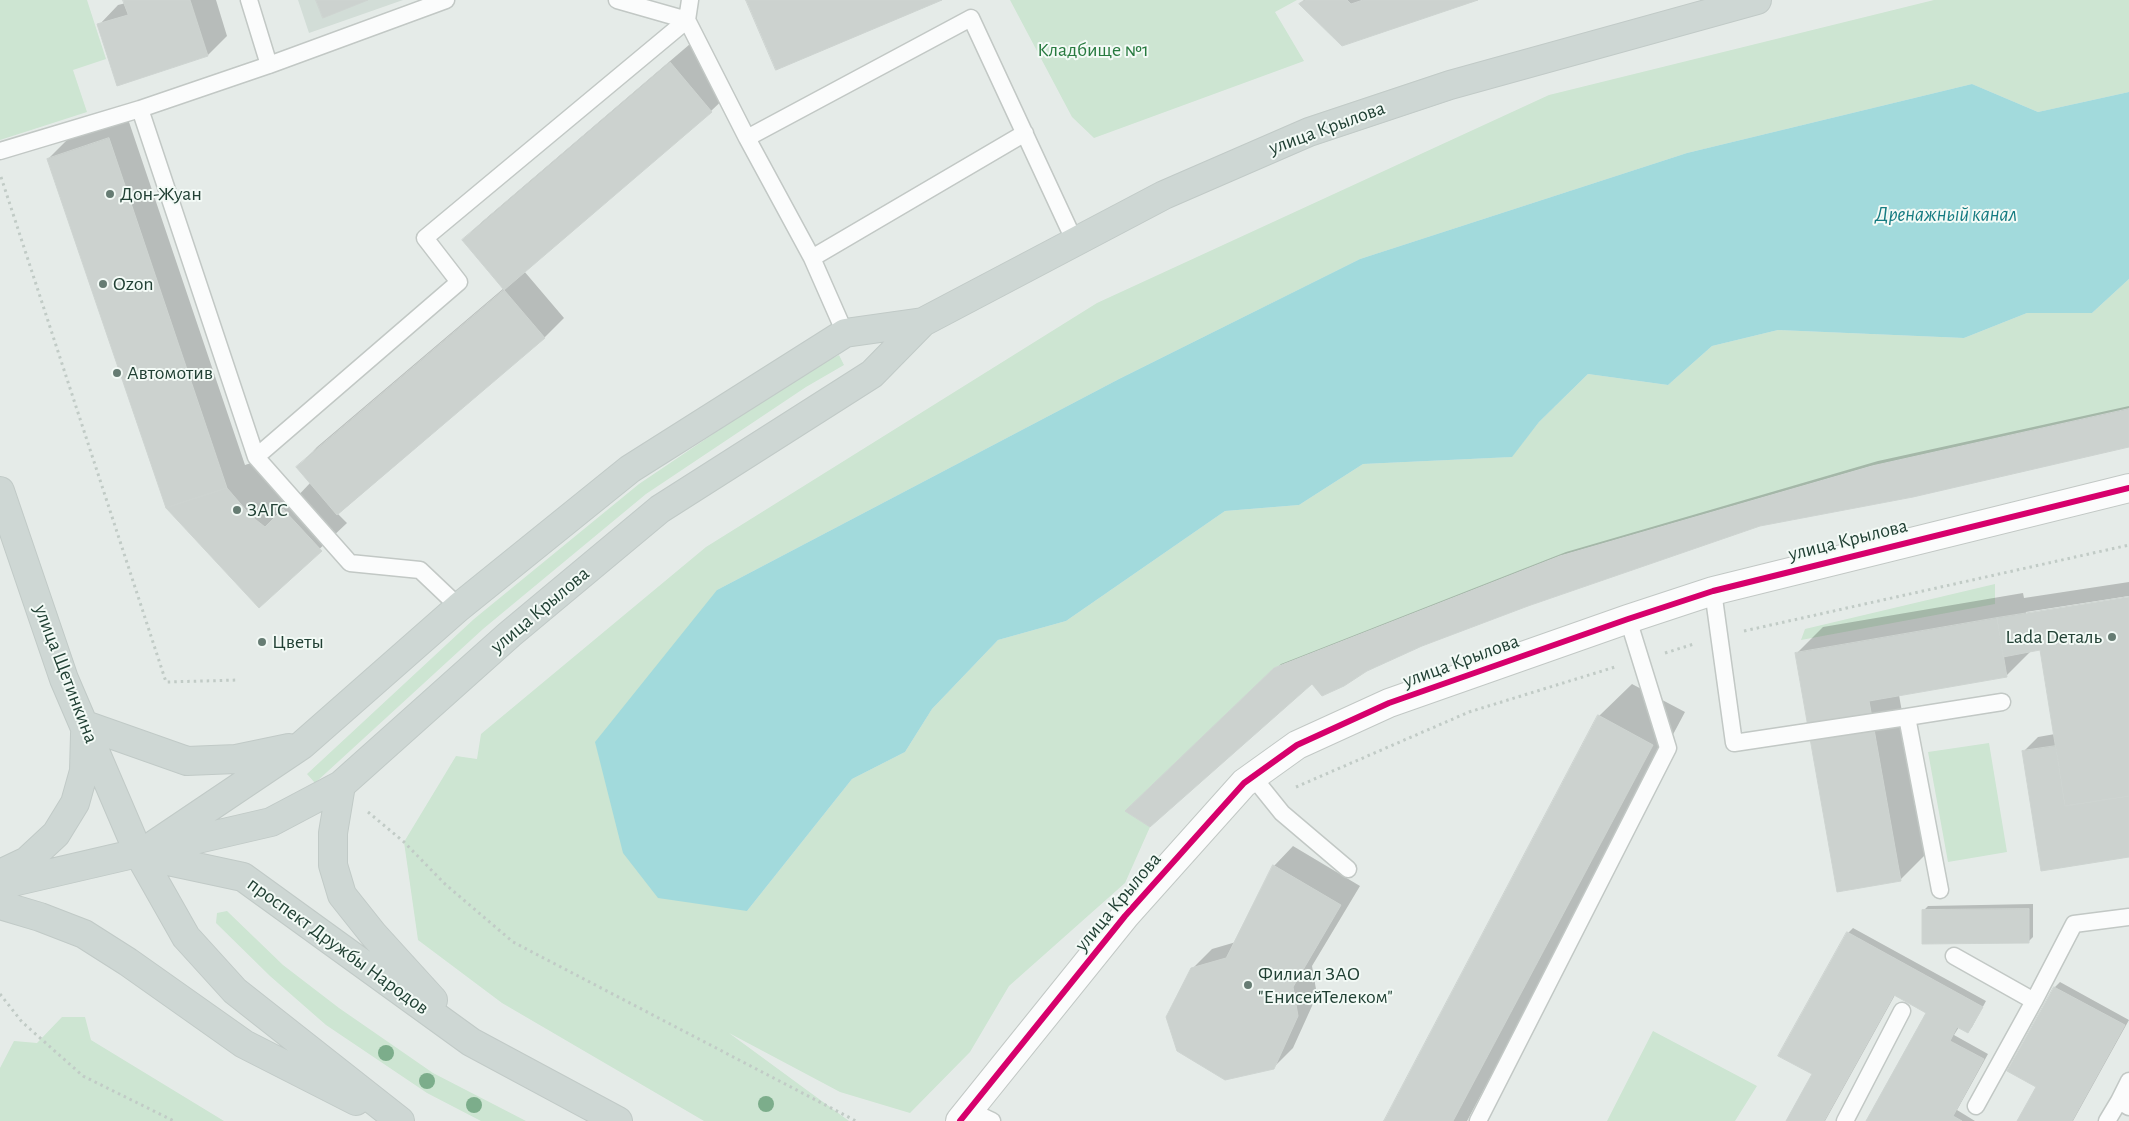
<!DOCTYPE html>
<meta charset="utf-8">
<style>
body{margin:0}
canvas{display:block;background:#e5ebe8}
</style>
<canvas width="2129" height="1121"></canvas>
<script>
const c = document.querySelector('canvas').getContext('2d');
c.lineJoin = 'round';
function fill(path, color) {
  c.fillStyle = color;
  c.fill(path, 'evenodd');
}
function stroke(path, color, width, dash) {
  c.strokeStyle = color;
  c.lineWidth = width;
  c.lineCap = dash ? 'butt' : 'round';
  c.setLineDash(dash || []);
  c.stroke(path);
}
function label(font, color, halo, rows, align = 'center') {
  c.font = font + ' "Alegreya Sans",sans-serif';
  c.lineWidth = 4;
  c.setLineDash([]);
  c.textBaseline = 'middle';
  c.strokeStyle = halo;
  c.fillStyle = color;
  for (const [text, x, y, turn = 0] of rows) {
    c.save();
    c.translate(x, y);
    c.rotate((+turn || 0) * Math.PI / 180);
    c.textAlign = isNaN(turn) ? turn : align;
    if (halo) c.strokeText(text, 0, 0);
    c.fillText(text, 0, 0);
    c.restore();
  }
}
fill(new Path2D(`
 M298,0H403L309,33Z`), '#d2ddd7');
fill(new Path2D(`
 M0,0H87L106,59L73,70L87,112L0,140Z
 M1010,0H1297L1275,12L1304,61L1094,138L1072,117Z
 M1934,0H2129V92L2038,112L1972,84L1687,153L1360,259L1119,379L717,590L747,911L852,779L905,752L932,709L998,640L1066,621L1225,511L1299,505L1363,464L1511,457L1539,422L1588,374L1668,385L1712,346L1778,330L1964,338L2027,313H2092L2129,279V409L1872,466L1560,556L1274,668L1126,811L1150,827L1125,883L1009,986L970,1052L910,1113L840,1092L729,1033L849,1121H704L502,1003L418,940L404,842L456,756L477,759L481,734L706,547L1097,303L1549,95Z
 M839,355L844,365L806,387L646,494L483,629L315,783L307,774L474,619L639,484L799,376Z
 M1995,584V604L1801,640L1805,629Z
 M1989,743L2007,852L1948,862L1928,752Z
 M227,911L283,965L339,1008L433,1073L526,1121H481L427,1093L326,1025L270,976L216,923L217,913Z
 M62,1017H85L91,1040L224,1121H0V1068L14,1041L37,1043Z
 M1653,1031L1757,1086L1735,1121H1607Z`), '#cde5d2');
fill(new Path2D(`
 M1972,84L2038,112L2129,92V279L2092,313H2027L1964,338L1778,330L1712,346L1668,385L1588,374L1539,422L1512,457L1363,464L1299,505L1225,511L1066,621L998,640L932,709L905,752L852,779L747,911L658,898L623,853L595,742L717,590L1119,379L1360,259L1687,153Z`), '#a2dadc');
fill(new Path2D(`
 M125,0H216L227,36L208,55L99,25L118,5L126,3Z
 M1304,0H1474L1342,44L1300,4Z
 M690,44L731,92L711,111L524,271L564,318L545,337L338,514L347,523L259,606L48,159L68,139L128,119L245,465L254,462L293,501L311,482L298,467L317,447L504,288L463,240L483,221Z
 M2129,406V446L1760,524L1527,604L1313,682L1127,811L1281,664L1566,552L1878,461Z
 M2129,582V596L2026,612V615L2129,599V855L2023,752L2038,737L2055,734L2042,649L2032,650L2006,676L1899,695L1927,853L1900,880L1796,654L1823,627L2023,593L2024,598Z
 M1632,684L1685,712L1467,1121H1385L1599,716Z
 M1293,846L1360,886L1312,966L1317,995L1293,1048L1273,1068L1192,969L1212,949L1236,942L1274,866Z
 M2033,904V937L2029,941L1923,911L1928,906Z
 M1853,928L1986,1001L1972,1027L1968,1032L1959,1027L1954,1035L1988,1054L1957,1110L1975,1121H1870L1928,1013L1895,995L1825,1121H1787L1814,1073L1780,1055L1848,933Z
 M2060,982L2129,1020L2073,1121H2019L2038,1086L2009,1070L2055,987Z`), '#0003');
const building = new Path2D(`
 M123,0H190L208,56L117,86L97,24L128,15Z
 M316,0H368L323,18Z
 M746,0H942L776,70Z
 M1305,0H1347L1351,4L1363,0H1478L1342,46L1299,4Z
 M670,62L712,112L504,290L462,240Z
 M109,138L227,488L166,508L47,159Z
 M504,290L545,338L337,515L296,467Z
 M2129,409V447L1913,497L1760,526L1528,606L1422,646L1367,671L1344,686L1322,696L1312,684L1150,827L1125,811L1274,668L1560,556L1872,466Z
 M227,488L251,516L265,527L283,509L322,551L259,608L166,508Z
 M2129,597V796L2065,806L2040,650L2003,657L1997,618Z
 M1997,618L2007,677L1869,701L1901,881L1837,892L1795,653Z
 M1598,715L1653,745L1453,1121H1384Z
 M2056,746L2065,806L2129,796V857L2041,871L2022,751Z
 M1273,865L1341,905L1293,987L1298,1016L1274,1069L1225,1080L1177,1051L1166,1017L1191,968L1226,958Z
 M2029,909V943L1922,944V910Z
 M1847,932L1983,1007L1968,1033L1957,1027L1950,1041L1984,1059L1953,1116L1962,1121H1866L1926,1013L1894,995L1824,1121H1786L1812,1074L1778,1056Z
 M2054,987L2125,1025L2072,1121H2017L2036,1087L2007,1071Z`);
fill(building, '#ccd2cf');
stroke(building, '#ced4d1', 1);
const service = new Path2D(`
 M249,0L269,65L446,0
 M617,0L687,20L747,138L812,258L845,333
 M140,109L256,457L459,282L425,238L687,20L690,0
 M747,138L971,18L1075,242
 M0,151L140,109L269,65
 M812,258L1025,133
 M256,457L350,563L420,570L459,607
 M1713,591L1734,743L1907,717L1940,890
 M1907,717L2002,702
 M1253,777L1282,813L1348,869
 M1954,956L2034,1001
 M2129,1081L2119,1101L2129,1107
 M1976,1106L2034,1001L2074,924L2129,917
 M969,1110L992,1121
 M1478,1121L1668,748L1628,619
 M1845,1121L1902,1011
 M2107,1121L2119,1101`);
const minor = new Path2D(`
 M960,1121L1125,916L1244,783L1297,745L1389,703L1628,619L1713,591L2129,488`);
const primary = new Path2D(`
 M0,491L64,679L139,854L186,937L235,991L400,1121
 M85,725L187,761L236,759L289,748
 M341,785L333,833V865L342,895L373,934L433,1000
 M155,844L302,745L459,607L630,469L845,333L923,322
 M145,856L243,877L471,1042L618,1121
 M0,874L27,861L56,834L75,803L84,771L85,734
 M0,885L271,822L341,785L510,634L660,509L872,374L923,322L1164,195L1309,132L1450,85L1757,0
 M0,905L40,917L84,934L128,962L244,1044L356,1101`);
stroke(service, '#c2c8c5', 19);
stroke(minor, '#c2c8c5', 30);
stroke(primary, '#c1cac7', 30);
stroke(new Path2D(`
 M1,177L166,682L239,680
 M1744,631L2129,545
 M1665,653L1694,644
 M1296,787L1469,712L1615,667
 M368,812L404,842L445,884L513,942L856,1121
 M0,994L22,1022L83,1076L174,1121`), '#c1cbc6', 3, [2.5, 4]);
stroke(service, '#fbfcfc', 16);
stroke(minor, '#fbfcfc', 28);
stroke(primary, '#ced7d4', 28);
stroke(new Path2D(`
 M960,1121L1125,916L1244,783L1297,745L1389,703L1628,619L1713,591L2129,488`), '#d6006c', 6);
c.fillStyle = '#7cad8b';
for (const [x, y] of [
 [386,1053],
 [427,1081],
 [766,1104],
 [474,1105]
]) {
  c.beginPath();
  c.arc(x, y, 8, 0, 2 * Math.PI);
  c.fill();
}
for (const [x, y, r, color] of [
 [110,194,5,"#667c73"],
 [103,284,5,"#667c73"],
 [117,373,5,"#667c73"],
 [237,510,5,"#667c73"],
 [2112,637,5,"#667c73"],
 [262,642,5,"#667c73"],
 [1248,985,5,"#667c73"]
]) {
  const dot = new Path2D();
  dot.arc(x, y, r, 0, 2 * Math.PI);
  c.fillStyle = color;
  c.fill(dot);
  stroke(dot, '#f3faf6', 2);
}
label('20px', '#277a3f', '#f3faf6', [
 ["Кладбище №1",1093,50]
]);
label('20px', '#214034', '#f3faf6', [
 ["улица Крылова",1327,128,-20],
 ["улица Крылова",1848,540,-14],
 ["улица Крылова",540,610,-40],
 ["улица Крылова",1461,661,-20],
 ["улица Щетинкина",66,674,69],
 ["улица Крылова",1118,902,-50],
 ["проспект Дружбы Народов",338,946,36]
]);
label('20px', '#214034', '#f3faf6', [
 ["Дон-Жуан",120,194],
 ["Ozon",113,284],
 ["Автомотив",127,373],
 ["ЗАГС",247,510],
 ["Lada Dеталь",2102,637,"right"],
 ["Цветы",272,642],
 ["Филиал ЗАО",1258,974],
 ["\"ЕнисейТелеком\"",1258,997]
], 'left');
label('italic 21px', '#157b81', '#f3faf6', [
 ["Дренажный канал",1946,215]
]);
</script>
